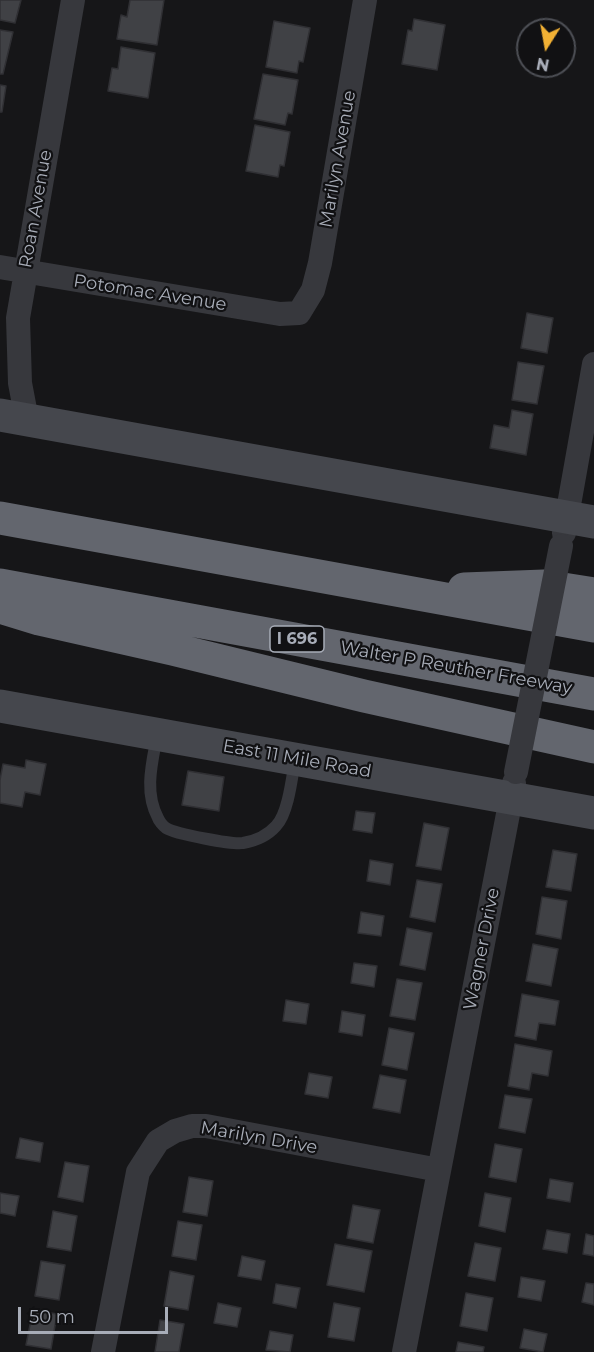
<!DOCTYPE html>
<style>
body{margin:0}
#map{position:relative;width:594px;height:1352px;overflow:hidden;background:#161618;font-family:Montserrat,sans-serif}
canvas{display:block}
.north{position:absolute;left:516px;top:18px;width:60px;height:60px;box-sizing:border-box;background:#111113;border:2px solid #4d4f55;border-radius:50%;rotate:191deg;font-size:16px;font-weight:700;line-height:24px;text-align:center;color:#a8adb8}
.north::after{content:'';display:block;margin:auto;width:21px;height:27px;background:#f2b134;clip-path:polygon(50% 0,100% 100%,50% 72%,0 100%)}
.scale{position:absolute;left:18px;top:1307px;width:150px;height:27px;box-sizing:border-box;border:3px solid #a8adb8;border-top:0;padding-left:8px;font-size:18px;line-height:21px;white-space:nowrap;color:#a8adb8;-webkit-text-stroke:4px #111113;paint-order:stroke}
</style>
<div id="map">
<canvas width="594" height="1352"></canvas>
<div class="north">N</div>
<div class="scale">50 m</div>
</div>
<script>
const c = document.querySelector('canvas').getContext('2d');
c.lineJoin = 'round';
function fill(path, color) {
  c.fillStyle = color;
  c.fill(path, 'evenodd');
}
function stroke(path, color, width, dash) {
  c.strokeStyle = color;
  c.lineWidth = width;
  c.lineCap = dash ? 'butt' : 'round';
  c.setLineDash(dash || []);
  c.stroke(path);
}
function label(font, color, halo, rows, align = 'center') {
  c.font = font + ' Montserrat,sans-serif';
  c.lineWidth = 4.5;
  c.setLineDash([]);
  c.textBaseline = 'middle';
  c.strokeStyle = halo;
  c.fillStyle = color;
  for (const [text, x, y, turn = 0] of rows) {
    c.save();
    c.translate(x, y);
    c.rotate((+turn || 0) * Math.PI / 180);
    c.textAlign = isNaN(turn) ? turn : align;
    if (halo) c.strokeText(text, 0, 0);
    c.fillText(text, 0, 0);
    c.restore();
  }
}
const building = new Path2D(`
 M0,0H21L15,23L0,20Z
 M130,0H164L157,45L117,39L121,15L127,17Z
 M414,19L445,25L437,70L402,64L408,30L412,31Z
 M274,21L310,28L303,62L299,61L297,73L266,67Z
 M0,30L13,32L3,74H0Z
 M121,47L155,53L148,98L108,91L112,68L118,69Z
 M263,74L298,80L292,114L288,113L285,125L254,119Z
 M0,85L6,86L2,112H0Z
 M255,125L290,132L284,166L280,165L278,177L246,171Z
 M527,313L553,318L547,353L521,348Z
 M518,362L544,366L537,404L512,400Z
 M512,410L533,414L526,455L490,448L494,425L509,428Z
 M26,760L46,764L40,795L25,792L22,807L0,803V780L3,764L25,768Z
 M188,771L224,777L219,811L182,805Z
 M356,811L375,813L372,833L353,830Z
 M424,823L449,828L441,870L416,866Z
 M553,850L577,854L571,891L546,887Z
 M370,860L393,864L390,885L367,881Z
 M417,880L442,884L435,922L410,917Z
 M542,897L567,901L561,939L536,934Z
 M361,912L384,916L381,936L358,933Z
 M407,928L432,933L425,970L400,965Z
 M533,944L558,949L551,986L526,981Z
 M354,963L377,966L374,987L351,983Z
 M397,979L422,983L415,1020L390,1016Z
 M522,994L559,1001L555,1025L539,1023L536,1040L515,1036Z
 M286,1000L309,1004L306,1024L283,1021Z
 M342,1011L365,1015L362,1036L339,1032Z
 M389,1028L414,1033L407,1070L382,1065Z
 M515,1044L552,1051L548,1076L532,1073L529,1090L508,1086Z
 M309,1073L332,1077L328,1098L305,1094Z
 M380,1075L406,1080L400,1113L373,1108Z
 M505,1095L532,1099L525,1133L499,1128Z
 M20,1138L43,1143L40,1162L16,1158Z
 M495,1144L522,1149L516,1182L489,1177Z
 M65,1162L89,1166L83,1202L58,1197Z
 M189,1177L213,1181L207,1216L183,1212Z
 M550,1179L573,1183L570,1202L547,1198Z
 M0,1193L19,1196L15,1216L0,1213Z
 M485,1193L511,1198L505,1232L479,1226Z
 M353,1205L380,1210L373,1243L347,1238Z
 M53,1211L77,1216L71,1251L47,1247Z
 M178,1221L202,1225L196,1260L172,1256Z
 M547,1230L570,1234L567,1253L543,1249Z
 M586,1234L594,1236V1256L583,1254Z
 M475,1243L501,1248L495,1281L468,1276Z
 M335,1244L372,1251L364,1292L327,1285Z
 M242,1256L265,1261L261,1280L238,1276Z
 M41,1261L65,1265L59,1300L35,1296Z
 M170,1271L194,1276L188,1310L164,1306Z
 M521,1277L545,1281L541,1301L518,1297Z
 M586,1283L594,1284V1305L582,1302Z
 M276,1284L300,1288L296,1308L273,1303Z
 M466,1293L493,1298L487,1331L460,1326Z
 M218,1303L241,1308L237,1327L214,1323Z
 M334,1303L360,1308L354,1341L328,1337Z
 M33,1310L57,1314L51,1349L26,1345Z
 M160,1320L184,1324L179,1352H155Z
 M524,1329L547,1334L543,1352L520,1348Z
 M270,1331L293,1335L290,1352L266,1350Z
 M458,1342L484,1347L483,1352H456Z`);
fill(building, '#404145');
stroke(building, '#303034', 1.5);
stroke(new Path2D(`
 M157,736C152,763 144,792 158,818C159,821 163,826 166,828C175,834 234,845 243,843C255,841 268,835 276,826C288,814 292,778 295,760`), '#37383d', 12);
stroke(new Path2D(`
 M0,267L280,314L299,313L313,290L320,263L365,0
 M27,420L20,383L18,318L73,0
 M564,533L594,364
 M103,1352L138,1172L158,1141L175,1131L192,1126H206L439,1170
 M404,1352L514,783`), '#37383d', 24);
stroke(new Path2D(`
 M0,415L594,522
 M0,706L594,813`), '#45474d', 33);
stroke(new Path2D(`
 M0,518L594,626
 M0,585L594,694
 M464,589L544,586L594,594
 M0,607L39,619L172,649L364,696L594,747`), '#63666e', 33);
stroke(new Path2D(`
 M516,772L561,546`), '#37383d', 24);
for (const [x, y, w] of [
 [297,639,54]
]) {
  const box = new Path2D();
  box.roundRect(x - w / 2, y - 13, w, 26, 4.5);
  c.fillStyle = '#111113';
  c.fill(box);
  stroke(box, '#a8adb8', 1.5);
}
label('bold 16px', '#a8adb8', null, [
 ["I 696",297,639]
]);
label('18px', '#a8adb8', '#111113', [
 ["Marilyn Avenue",338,159,-80],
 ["Roan Avenue",36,209,-80],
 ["Potomac Avenue",150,293,9],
 ["Walter P Reuther Freeway",456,668,10],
 ["East 11 Mile Road",297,759,10],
 ["Wagner Drive",482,949,-79],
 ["Marilyn Drive",259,1138,10]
]);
</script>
